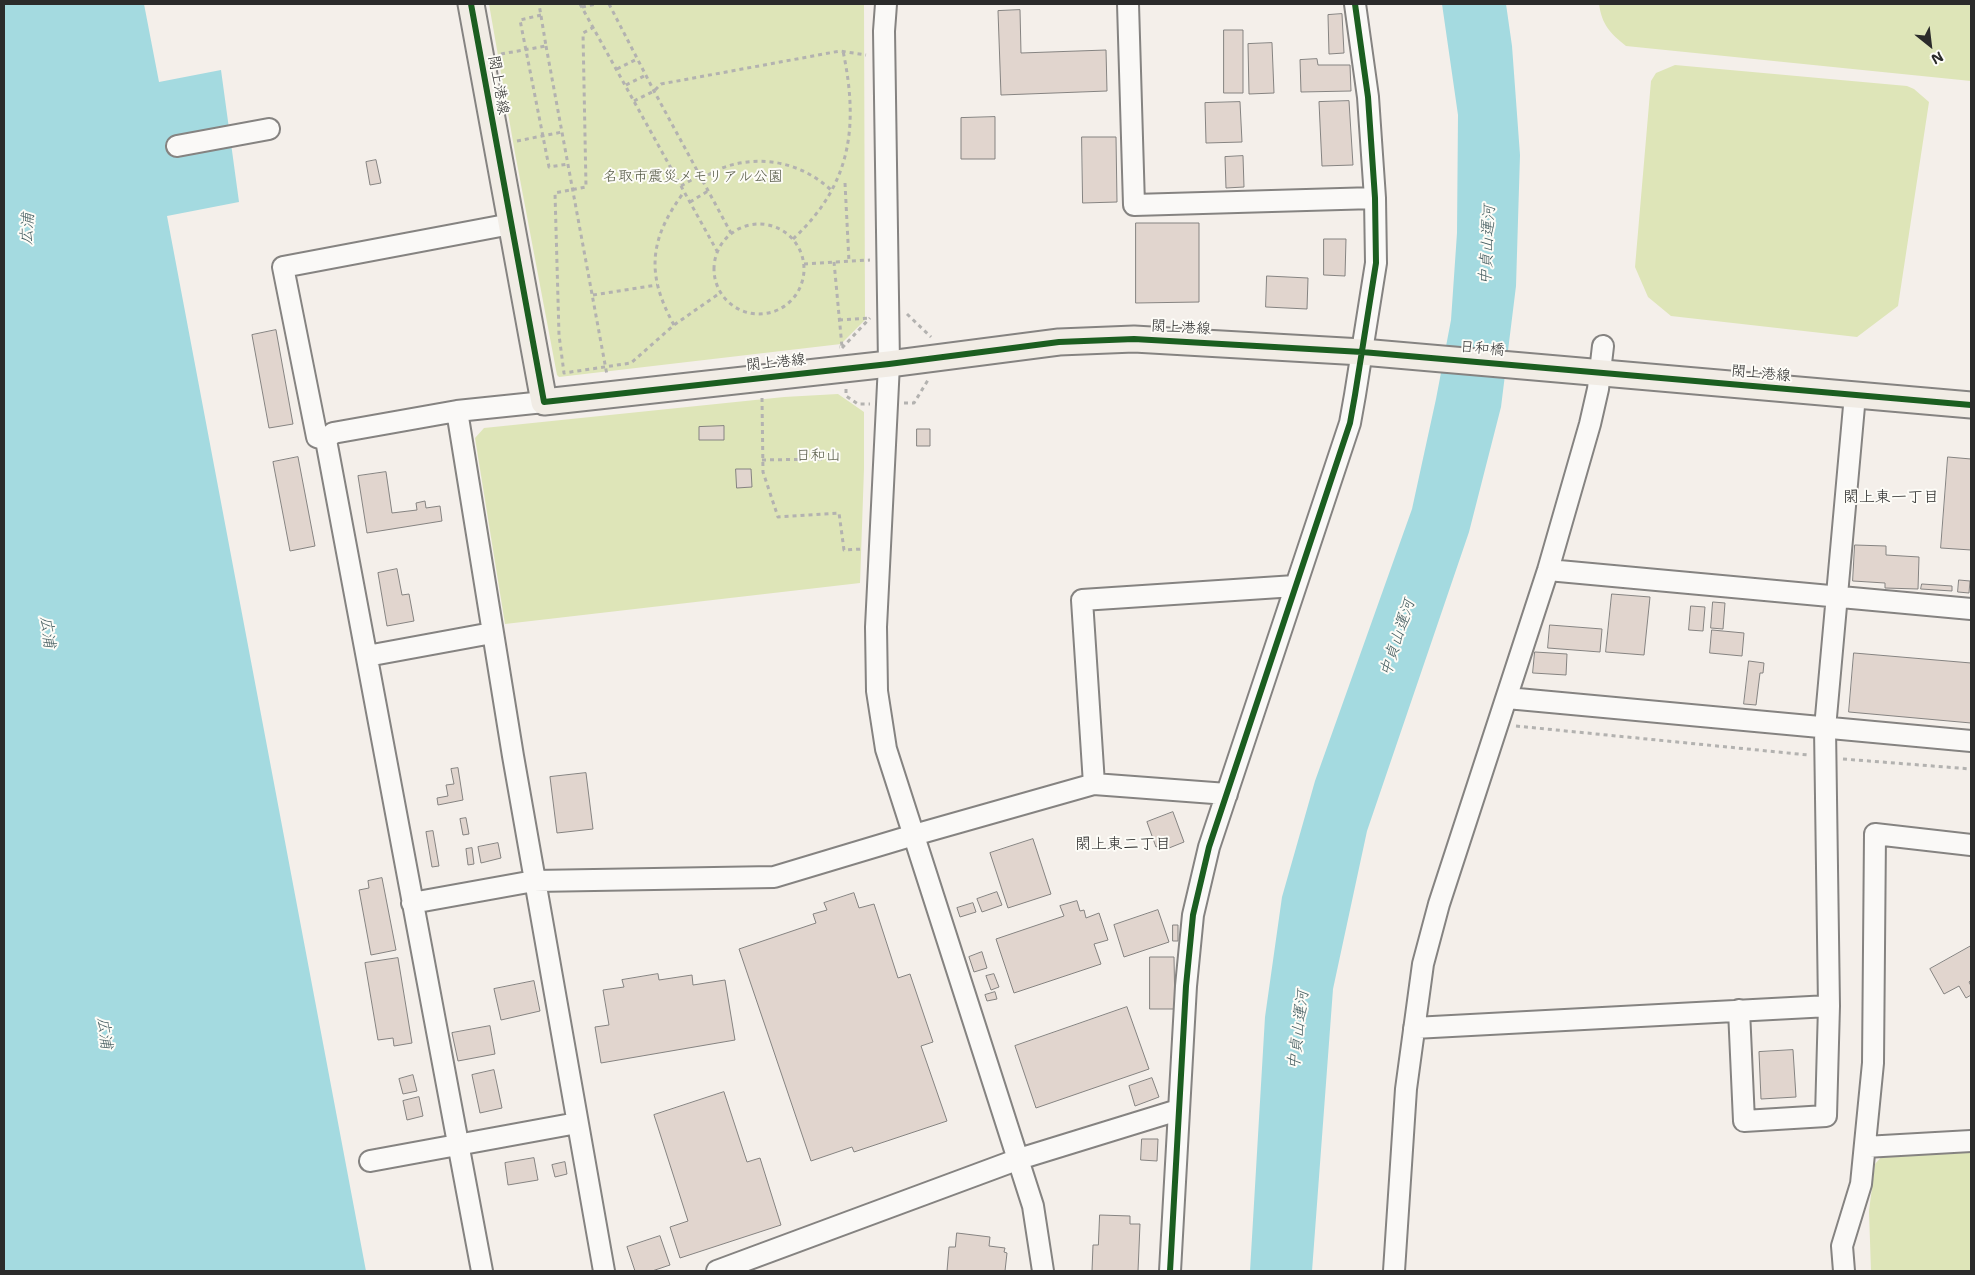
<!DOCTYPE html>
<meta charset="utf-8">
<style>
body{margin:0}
#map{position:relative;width:1975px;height:1275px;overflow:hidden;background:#f4efea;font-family:"Shantell Sans",sans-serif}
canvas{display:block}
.frame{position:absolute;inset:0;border:5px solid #2b2b2b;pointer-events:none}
.north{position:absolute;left:1905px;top:20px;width:50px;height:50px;-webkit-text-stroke:4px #fdfcf7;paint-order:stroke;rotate:151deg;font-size:14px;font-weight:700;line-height:20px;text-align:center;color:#2b2b2b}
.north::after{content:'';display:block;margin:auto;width:18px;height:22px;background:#2b2b2b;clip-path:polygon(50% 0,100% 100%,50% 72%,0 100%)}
</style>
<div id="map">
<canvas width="1975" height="1275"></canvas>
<div class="frame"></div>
<div class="north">N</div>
</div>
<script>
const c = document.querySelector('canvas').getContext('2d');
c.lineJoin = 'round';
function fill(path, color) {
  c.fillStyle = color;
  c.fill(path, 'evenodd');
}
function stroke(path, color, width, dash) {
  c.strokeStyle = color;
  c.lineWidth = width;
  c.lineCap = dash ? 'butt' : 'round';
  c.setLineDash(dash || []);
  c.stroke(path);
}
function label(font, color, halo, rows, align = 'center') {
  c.font = font + ' "Shantell Sans","Klee One",sans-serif';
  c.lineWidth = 4;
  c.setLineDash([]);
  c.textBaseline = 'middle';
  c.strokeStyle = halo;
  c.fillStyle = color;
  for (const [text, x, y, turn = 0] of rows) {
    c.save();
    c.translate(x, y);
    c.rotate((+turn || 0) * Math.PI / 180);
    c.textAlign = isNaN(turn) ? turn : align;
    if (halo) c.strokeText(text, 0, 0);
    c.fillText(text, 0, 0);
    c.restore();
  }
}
fill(new Path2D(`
 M489,4H864L865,320L841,344L559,377L557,375L515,153Z
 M1599,4H1971V81L1626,46C1610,33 1602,25 1599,4Z
 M1675,65L1907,86L1914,89L1929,102L1898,306L1857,337L1671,316L1648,297L1635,267L1651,81L1656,73Z
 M838,394L864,412V469L860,583L505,624L475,438L484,428L784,397Z
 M1971,1149V1271H1871L1869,1211L1875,1164L1884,1154Z`), '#dee5b8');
fill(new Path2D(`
 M4,4H144L159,82L221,70L239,202L167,216L366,1271H4Z
 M1442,4H1506L1512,46L1520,155L1516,286L1501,407L1469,532L1367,831L1333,989L1312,1271H1250L1265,1017L1282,897L1315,781L1412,509L1436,399L1451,320L1457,233L1458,115Z`), '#a4dae0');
const building = new Path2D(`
 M1020,10L1021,53L1106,50L1107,91L1001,95L998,11Z
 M1342,14L1344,53L1329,54L1328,15Z
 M1224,30H1243V93H1224Z
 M1272,43L1274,93L1249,94L1248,44Z
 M1317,59L1318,65H1350L1351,91L1301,92L1300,60Z
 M1349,101L1353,165L1322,166L1319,102Z
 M1240,102L1242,142L1206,143L1205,103Z
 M995,117V159H961V118Z
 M1082,137H1116L1117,202L1083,203Z
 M1243,156L1244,187L1226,188L1225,157Z
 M376,160L381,183L370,185L366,162Z
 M1136,223H1199V302L1136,303Z
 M1324,239H1346L1345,276L1324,275Z
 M1267,276L1308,278L1307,309L1266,307Z
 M276,330L293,424L269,428L252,335Z
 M724,426V440H699V427Z
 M917,429H930V446H917Z
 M298,457L315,546L290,551L273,462Z
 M1948,457L1971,459V550L1941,548Z
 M736,469H751L752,487L737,488Z
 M386,472L392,513L417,510L416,503L425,501L426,508L440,506L442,521L367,533L358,476Z
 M1855,545L1886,546V555L1919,557L1918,589L1885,588V583L1853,581Z
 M397,569L402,595L409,594L414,621L387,626L378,573Z
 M1959,580L1970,581L1969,593L1958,592Z
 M1922,584L1952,586V591L1921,589Z
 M1612,594L1650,597L1644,655L1606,652Z
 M1713,602L1725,603L1723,629L1711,628Z
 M1691,606L1705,607L1703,631L1689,630Z
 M1550,625L1602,629L1600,652L1548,648Z
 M1712,630L1744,633L1742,656L1710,653Z
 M1535,652L1567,654L1566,675L1533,673Z
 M1854,653L1971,663V723L1849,712Z
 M1749,661L1764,663L1763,673H1760L1756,705L1744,704Z
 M458,768L463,800L438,805L437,798L448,796L446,785L454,784L451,769Z
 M586,773L593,829L557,833L550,777Z
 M1173,812L1184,842L1169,848L1167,843L1156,847L1147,822Z
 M466,818L469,834L463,835L460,819Z
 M433,831L439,866L432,867L426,832Z
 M1033,839L1051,894L1008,908L990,853Z
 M498,843L501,858L481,863L478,847Z
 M472,848L474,864L468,865L466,849Z
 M382,878L396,950L371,955L359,890L369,888L368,881Z
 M997,892L1002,905L982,912L977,899Z
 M854,893L859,908L874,904L898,978L910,974L933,1042L921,1046L947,1121L854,1152L852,1147L811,1161L739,949L816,923L813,914L827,910L824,903Z
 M1077,901L1080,911L1084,910L1086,918L1099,913L1108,940L1094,944L1101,964L1014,993L996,939L1064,916L1060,906Z
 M973,903L976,912L960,917L957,908Z
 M1158,910L1169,942L1124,957L1114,925Z
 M1173,925H1178V941H1173Z
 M1971,946V980L1969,982L1971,986V995L1966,998L1959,986L1944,994L1930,969Z
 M982,952L987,968L974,972L969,957Z
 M1150,957H1174L1175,1009H1150Z
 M398,958L412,1043L394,1046L393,1038L378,1040L365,963Z
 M658,974L659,980L692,975L693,985L725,980L735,1040L601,1063L595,1027L609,1025L603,990L624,987L622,980Z
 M994,974L999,987L991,990L986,976Z
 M534,981L540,1011L501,1020L494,989Z
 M995,992L997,999L987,1001L985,995Z
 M1127,1007L1149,1069L1036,1108L1015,1046Z
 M490,1026L495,1054L458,1061L452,1033Z
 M1793,1050L1796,1097L1761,1099L1759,1052Z
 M494,1070L502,1108L480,1113L472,1075Z
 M413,1075L417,1091L403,1094L399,1079Z
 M1152,1078L1159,1097L1135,1106L1129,1086Z
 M724,1092L747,1162L760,1158L781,1225L680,1258L670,1227L688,1221L654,1115Z
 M419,1097L423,1116L407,1120L403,1101Z
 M1142,1139H1158L1157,1161L1141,1160Z
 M534,1158L538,1180L508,1185L505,1163Z
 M565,1162L567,1174L555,1177L552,1165Z
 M1100,1215L1130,1216V1224H1140L1138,1271H1092L1093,1245H1098Z
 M957,1233L990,1237L989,1246L1005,1248L1004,1252L1007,1253L1005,1271H947L949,1247H955Z
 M660,1236L670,1265L652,1271H635L627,1247Z`);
fill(building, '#e1d5ce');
stroke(building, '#858381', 1);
const minor = new Path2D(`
 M886,4L884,31L889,364L876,627L877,691L886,749L1033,1206L1043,1271
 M1128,4L1134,205L1375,198
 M177,146L269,129
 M457,411L513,756L604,1271
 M326,440L317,437L283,267L511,224
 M1548,570L1971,609
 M367,656L492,633
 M1507,698L1971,741
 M1094,784L1082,600L1295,586
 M412,903L534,881L774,877L914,835L1094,784L1227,794
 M1739,1010L1744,1121L1826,1116L1829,1006
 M1414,1028L1829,1006L1825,728L1855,395
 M1865,1147L1971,1141
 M370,1161L577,1123
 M482,1271L326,440L333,433L457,411L544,402
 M717,1271L1019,1159L1178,1110
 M1170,1271L1186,986L1193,915L1209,847L1350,423L1355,395L1376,263L1375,198L1368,97L1355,4
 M1394,1271L1406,1089L1423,964L1439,904L1548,570L1590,424L1598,389L1603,346
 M1844,1271L1842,1246L1861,1184L1873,1063L1875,834L1971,845`);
const major = new Path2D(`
 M471,4L544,402L889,364L1059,342L1134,339L1362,352L1971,405`);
stroke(minor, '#858381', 24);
stroke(major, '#858381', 29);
stroke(new Path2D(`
 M580,4L717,251
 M609,4L654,91L731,233
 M582,7L596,4
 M541,15L520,20L549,167L568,164
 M594,27L583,33L586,187L555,193L559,335L564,373L631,363L674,325L720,293
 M546,46L607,375
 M501,54L546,46L539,4
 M617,69L637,59
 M626,85L646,75
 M634,101L654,91L661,84L840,51L866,55
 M517,141L562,132
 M701,179C708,175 715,171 722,168C760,154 802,162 832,191
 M845,183L849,262
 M681,186L700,175
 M690,202L708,191
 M714 269a45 45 0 1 1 90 0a45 45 0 1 1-90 0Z
 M793,239C851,185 859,127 843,51
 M834,262L842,347H839
 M804,264L870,260
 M593,295L657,285
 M907,314L931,337
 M839,320L870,318
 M674,325C645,273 650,238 684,192
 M842,348L870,318
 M846,389V396L858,404H870
 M762,398L763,472L778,517L839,513L844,550L863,549
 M904,403H914L928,380
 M762,460L824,459
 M1516,726L1808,755
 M1843,759L1971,769`), '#b3b2b0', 3, [4, 4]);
stroke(minor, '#faf9f7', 20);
stroke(major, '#f1ece5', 25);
stroke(new Path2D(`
 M471,4L544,402L889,364L1059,342L1134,339L1362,352L1971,405
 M1170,1271L1186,986L1193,915L1209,847L1350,423L1355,395L1376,263L1375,198L1368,97L1355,4`), '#1b5e20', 6);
label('15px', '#2b2b2b', '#fdfcf7', [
 ["閖上港線",498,85,80],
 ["閖上港線",1181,328,3],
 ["日和橋",1482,349,5],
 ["閖上港線",776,363,-6],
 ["閖上港線",1761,374,5]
]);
label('15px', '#535744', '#fdfcf7', [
 ["名取市震災メモリアル公園",693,177],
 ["日和山",818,456]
]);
label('italic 16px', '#455d60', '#fdfcf7', [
 ["広浦",28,229,-87],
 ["中貞山運河",1488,245,-87],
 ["広浦",47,632,82],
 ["中貞山運河",1398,638,-72],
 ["中貞山運河",1299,1030,-83],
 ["広浦",104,1033,82]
]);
label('16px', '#2b2b2b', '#fdfcf7', [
 ["閖上東一丁目",1891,498],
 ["閖上東二丁目",1123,845]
]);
</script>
